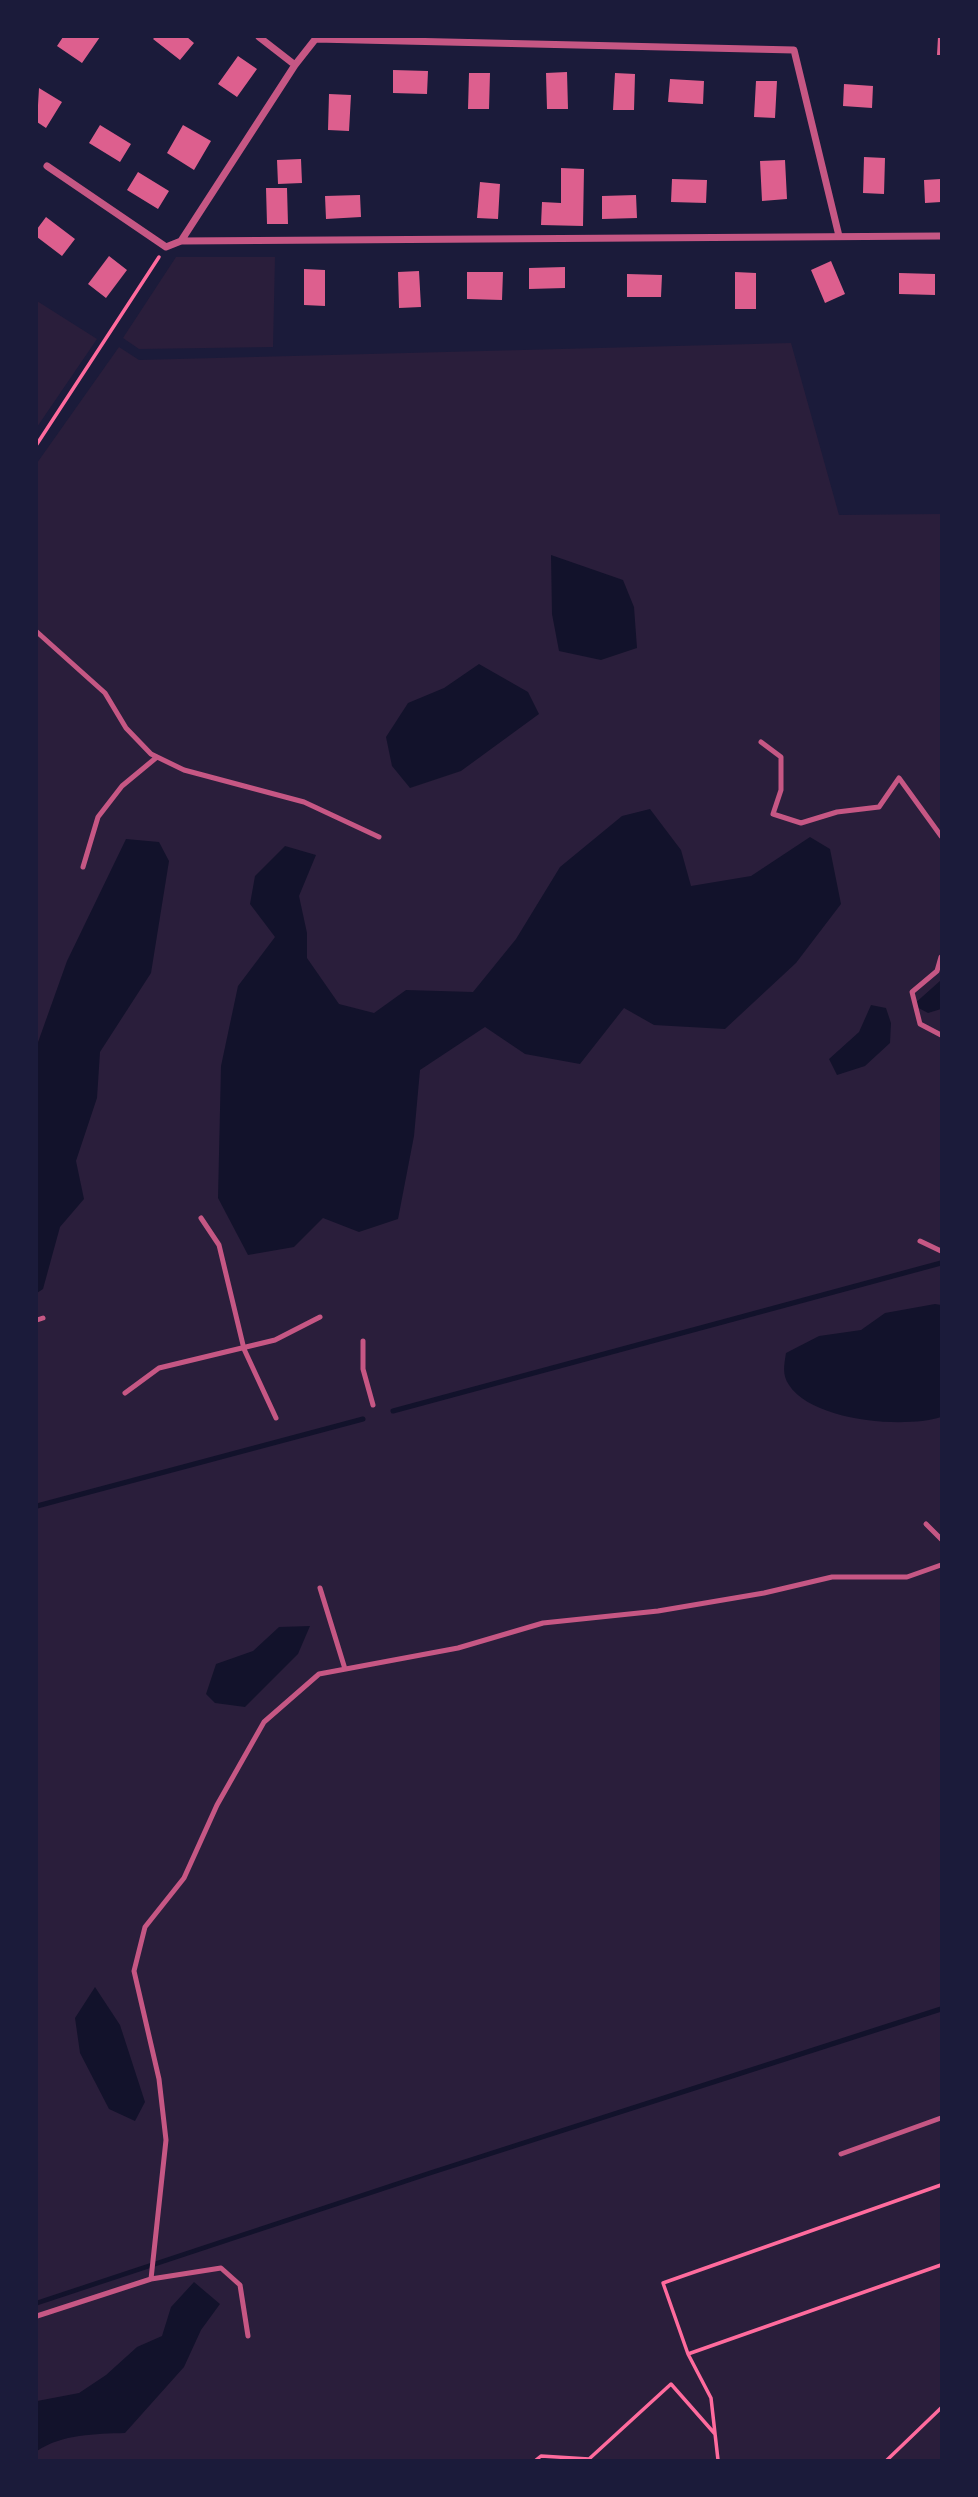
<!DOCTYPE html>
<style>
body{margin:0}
#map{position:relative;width:978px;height:2497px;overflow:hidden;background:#1b1b3a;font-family:"Noto Serif",serif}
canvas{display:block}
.frame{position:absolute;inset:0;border:38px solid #1b1b3a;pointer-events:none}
</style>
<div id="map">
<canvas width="978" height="2497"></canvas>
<div class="frame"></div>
</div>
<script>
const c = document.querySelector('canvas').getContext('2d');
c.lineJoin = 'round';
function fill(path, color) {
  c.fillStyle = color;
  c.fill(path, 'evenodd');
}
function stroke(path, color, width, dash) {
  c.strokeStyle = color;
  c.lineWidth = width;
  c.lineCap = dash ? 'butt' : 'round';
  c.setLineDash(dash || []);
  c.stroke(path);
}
fill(new Path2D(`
 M176,257H275L273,347L139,349L123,338Z
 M37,301L97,339L37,427Z
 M791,343L839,515L941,514V2460H37V463L119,347L139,360Z`), '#2a1e3b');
fill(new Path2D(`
 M551,555L623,580L634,607L637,648L601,660L559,651L552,614Z
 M479,664L528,692L539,714L461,771L410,788L392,766L386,737L408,703L444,688Z
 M650,809L681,850L691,886L751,876L810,837L830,849L841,904L796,963L725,1029L654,1025L624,1008L580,1064L525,1054L485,1027L420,1070L414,1136L398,1219L359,1232L323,1218L294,1247L248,1255L218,1198L221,1066L238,986L275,937L250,904L255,876L285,846L316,855L299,896L307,933V958L339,1004L374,1013L406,990L473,992L516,939L560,867L622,816Z
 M126,839L159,842L169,861L151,973L100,1052L97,1098L76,1161L84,1199L60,1227L43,1289L37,1293V1045L67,961Z
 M941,980V1009L928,1013L913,1005Z
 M871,1005L886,1008L891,1023L890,1043L865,1066L837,1075L829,1059L859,1032Z
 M935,1304L941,1305V1417C904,1429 812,1421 789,1385C782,1375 784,1365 786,1353L819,1336L861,1330L885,1313Z
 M310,1626L298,1654L245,1707L215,1703L206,1694L216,1664L253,1651L279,1627Z
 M95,1987L120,2025L145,2102L135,2121L109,2109L80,2053L75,2018Z
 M194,2282L220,2304L201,2330L184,2367L125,2433C96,2434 62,2434 37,2451V2401L79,2393L106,2375L137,2347L162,2336L171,2307Z`), '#12122b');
stroke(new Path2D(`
 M393,1411L941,1263
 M37,1506L363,1419
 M37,2303L430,2173L941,2009`), '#12122b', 5);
fill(new Path2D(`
 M63,37H100L82,63L57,46Z
 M155,37H187L194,43L180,60L153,39Z
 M938,37H941V55H937Z
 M238,56L257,69L237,97L218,84Z
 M393,70L428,71L427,94L393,93Z
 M567,72L568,109H547L546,73Z
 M469,73H490L489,109H468Z
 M615,73L635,74L634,110H613Z
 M670,79L704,81L703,104L668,102Z
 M756,81H777L775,118L754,117Z
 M844,84L873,86L872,108L843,106Z
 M39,88L62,102L46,128L37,122Z
 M329,94L351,95L349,131L328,130Z
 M100,125L131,144L120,162L89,143Z
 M183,125L211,141L194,170L167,153Z
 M864,157L885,158L884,194L863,193Z
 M301,159L302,183L278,184L277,160Z
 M785,160L787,199L762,201L760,161Z
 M561,168L584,169L583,226L541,225L542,202L561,203Z
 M138,172L169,191L158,209L127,190Z
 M672,179L707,180L706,203L671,202Z
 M941,179V202L925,203L924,180Z
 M480,182L500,184L498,219L477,218Z
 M266,188H287L288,224H267Z
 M360,195L361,217L326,219L325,196Z
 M636,195L637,218L602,219V196Z
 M46,217L75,239L62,256L37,237V229Z
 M109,256L127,270L106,298L88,284Z
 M831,261L845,294L825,303L811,270Z
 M565,267V288L529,289V268Z
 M304,269L325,270V306L304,305Z
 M419,271L421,307L399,308L398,272Z
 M467,272H503L502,300L467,299Z
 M735,272L756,273V309H735Z
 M899,273L935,274V295L899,294Z
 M627,274L662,275L661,297H627Z`), '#dd5f8e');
stroke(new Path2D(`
 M37,444L159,257
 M688,2354L941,2265
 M536,2460L541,2456L589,2459L671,2384L715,2434
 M718,2460L711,2398L688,2354L663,2283L941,2185
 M887,2460L941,2408`), '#ff6b9d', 3.5);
stroke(new Path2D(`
 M37,632L105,693L126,728L151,754L184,770L304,802L379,837
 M761,742L781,757V790L773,814L801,823L837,812L879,807L899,778L941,836
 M83,867L98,817L122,786L157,757
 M941,957L937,971L912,992L920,1024L941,1035
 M201,1218L219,1245L244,1349L276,1418
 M920,1241L941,1251
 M37,1320L43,1318
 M363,1341V1369L373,1405
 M125,1393L159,1368L275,1340L320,1317
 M926,1524L941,1539
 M320,1588L345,1669
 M841,2154L941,2118
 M151,2279L221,2268L240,2285L248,2336
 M37,2316L151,2279L166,2140L159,2079L134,1971L145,1927L184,1878L217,1805L264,1722L319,1674L458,1648L543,1623L658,1611L764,1593L832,1577H907L941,1565`), '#c65784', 5);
stroke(new Path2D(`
 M259,37L295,65
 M316,39L794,50L839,236
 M47,166L166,247L181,241L941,236
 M181,241L295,65L317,37`), '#c65784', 7);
</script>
